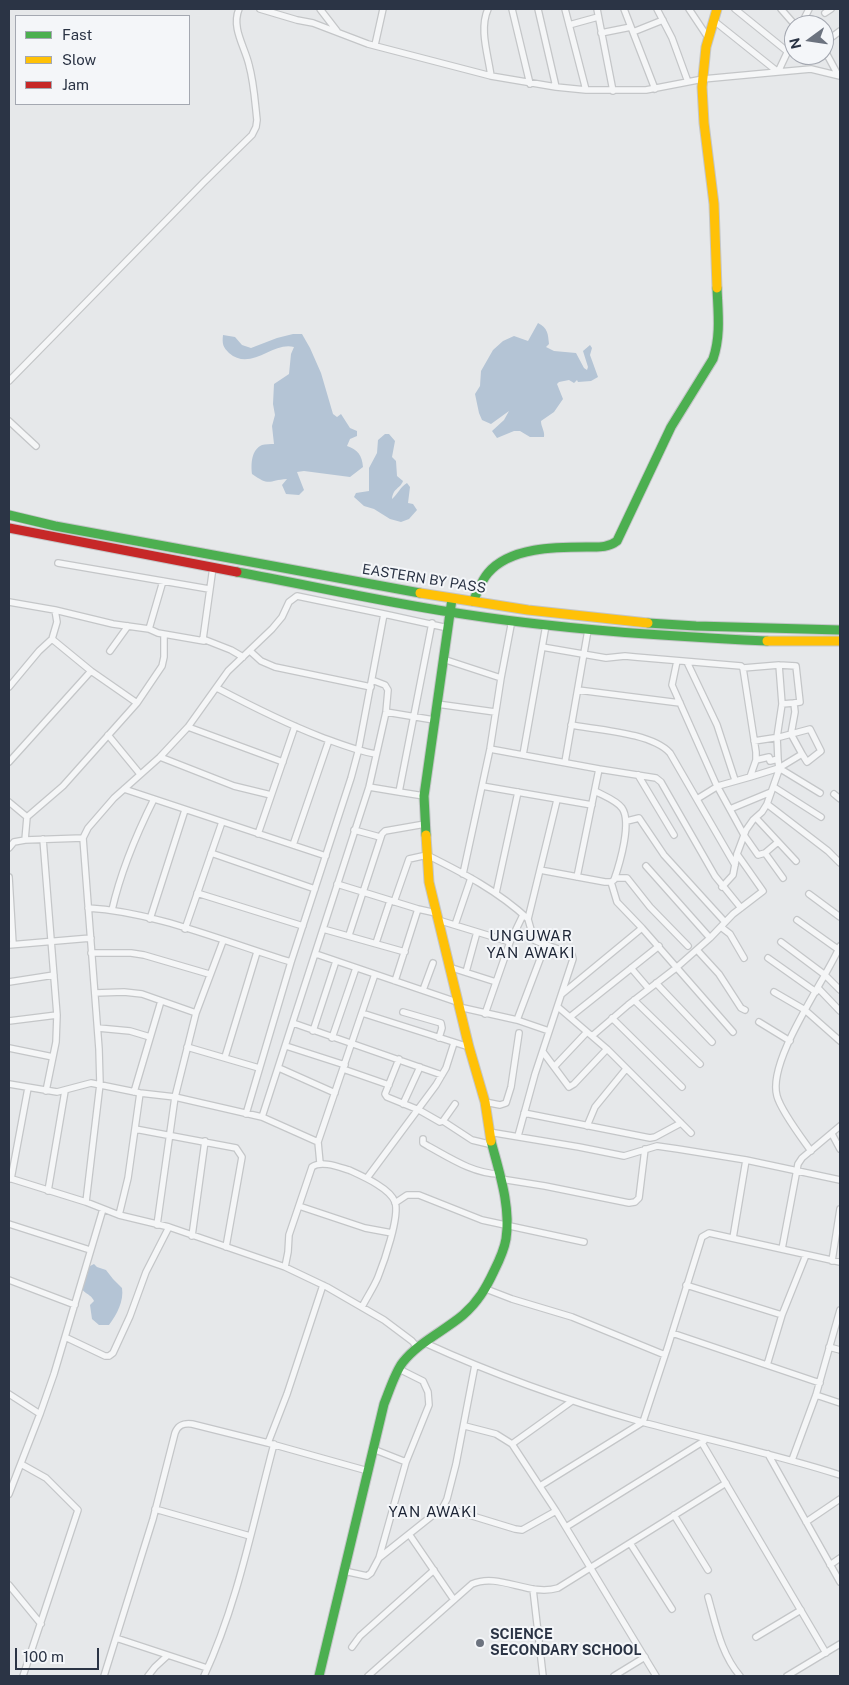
<!DOCTYPE html>
<style>
body{margin:0}
#map{position:relative;width:849px;height:1685px;overflow:hidden;background:#e6e8ea;font-family:"Public Sans",sans-serif}
canvas{display:block}
.frame{position:absolute;inset:0;border:10px solid #2b3445;pointer-events:none}
.legend{position:absolute;left:15px;top:15px;width:175px;height:90px;box-sizing:border-box;background:#f4f6f9;border:1px solid #a4a8b1;margin:0;padding:6px 9px;list-style:none;font-size:15px;color:#2b3445}
.legend li{display:flex;align-items:center;gap:10px;height:25px}
.legend b{width:25px;border:1px solid #a4a8b1}
.north{position:absolute;left:784px;top:15px;width:50px;height:50px;box-sizing:border-box;background:#f4f6f9;border:1px solid #a4a8b1;border-radius:50%;rotate:256deg;font-size:14px;font-weight:700;line-height:20px;text-align:center;color:#2b3445}
.north::after{content:'';display:block;margin:auto;width:18px;height:22px;background:#6c737f;clip-path:polygon(50% 0,100% 100%,50% 72%,0 100%)}
.scale{position:absolute;left:15px;top:1648px;width:84px;height:22px;box-sizing:border-box;border:2px solid #2b3445;border-top:0;padding-left:6px;font-size:15px;line-height:18px;white-space:nowrap;color:#2b3445;-webkit-text-stroke:4px #f4f6f9;paint-order:stroke}
</style>
<div id="map">
<canvas width="849" height="1685"></canvas>
<div class="frame"></div>
<ul class="legend">
<li><b style="height:6px;background:#4caf50"></b>Fast</li>
<li><b style="height:6px;background:#ffc107"></b>Slow</li>
<li><b style="height:6px;background:#c62828"></b>Jam</li>
</ul>
<div class="north">N</div>
<div class="scale">100 m</div>
</div>
<script>
const c = document.querySelector('canvas').getContext('2d');
c.lineJoin = 'round';
function fill(path, color) {
  c.fillStyle = color;
  c.fill(path, 'evenodd');
}
function stroke(path, color, width, dash) {
  c.strokeStyle = color;
  c.lineWidth = width;
  c.lineCap = dash ? 'butt' : 'round';
  c.setLineDash(dash || []);
  c.stroke(path);
}
function label(font, color, halo, rows, align = 'center') {
  c.font = font + ' "Public Sans",sans-serif';
  c.lineWidth = 4;
  c.setLineDash([]);
  c.textBaseline = 'middle';
  c.strokeStyle = halo;
  c.fillStyle = color;
  for (const [text, x, y, turn = 0] of rows) {
    c.save();
    c.translate(x, y);
    c.rotate((+turn || 0) * Math.PI / 180);
    c.textAlign = isNaN(turn) ? turn : align;
    if (halo) c.strokeText(text, 0, 0);
    c.fillText(text, 0, 0);
    c.restore();
  }
}
fill(new Path2D(`
 M538,323C548,328 548,334 549,344L546,347L554,351L576,353L584,368L587,370L588,367L583,351L590,345L592,348L590,355L598,377L591,381L578,382L577,380L574,383L569,380L559,382L557,384L563,399L554,412L541,421C541,427 545,431 544,437H530L520,431H514L497,438L492,431L504,420L509,411L491,424L482,420L479,413L475,394L480,386L481,371L493,350L503,341L514,336L528,341Z
 M293,334H302L310,348L321,373L333,414L337,417L341,414L350,428L357,431V436L350,439L347,446C358,450 362,455 363,467L350,477L304,471L297,472L304,490L299,495L286,494L282,485L287,479C269,480 270,487 252,474C251,464 251,450 262,445C265,444 271,444 274,444L272,426L275,415L273,404L274,384L289,374L291,354L294,347C273,341 251,372 229,353C223,347 222,344 223,335L235,337L242,345L251,348L277,338Z
 M385,434H389L395,441L392,457L396,461L397,476L403,481C400,489 393,488 392,499C397,495 401,486 407,483L410,487L408,503L413,504L417,510L409,519L401,522L390,519L374,509L364,506L354,497L356,493L369,491V468L377,453L378,440Z
 M94,1264L97,1267L106,1270L113,1279L122,1288C124,1301 117,1314 109,1325H99L92,1319L90,1305L94,1301C91,1293 81,1294 78,1281L86,1268Z`), '#b4c4d5');
const street = new Path2D(`
 M260,9L297,20L313,23L368,44L491,76L556,87L586,90H646L703,79L778,72L794,38
 M320,9L337,31
 M488,9C479,29 488,54 491,76
 M512,9L530,84
 M538,9L556,87
 M565,9L586,90
 M597,9L613,91
 M624,9L655,89
 M657,9L672,38L688,82
 M689,9L707,36
 M735,9L788,52
 M781,9L795,25
 M825,13L831,9
 M713,20L778,72L811,69L840,76
 M569,25L598,17
 M801,25L809,9
 M633,32L663,20
 M601,33L631,27
 M824,43L840,31
 M375,45L383,9
 M824,49L838,75
 M9,381L203,183L252,135L256,127L257,120C255,102 254,83 249,65C245,47 231,28 239,9
 M9,421L36,446
 M58,563L209,589
 M213,567L203,639L231,650L243,657
 M163,581L149,629L158,633L204,641
 M9,602L55,610
 M384,614L448,628
 M52,639L91,671
 M542,647L606,658L625,656L635,657L741,666L743,668L779,665L782,704L777,737L778,759
 M110,651L128,626
 M250,651L261,661L275,667L371,687
 M443,659L501,678L490,749L463,874
 M677,661L672,685L716,784L744,835L758,855L765,853
 M687,662L717,725L735,780
 M779,665L796,666L800,702L794,703
 M501,678L512,620
 M9,687L39,651L52,639L57,622L55,610L113,624L149,629
 M217,688C251,706 285,723 321,737C340,744 357,751 376,754
 M578,690L680,703
 M437,704L495,712
 M782,704L794,703L795,712L791,734L802,754
 M386,712L434,720
 M571,725C599,730 652,733 670,753L735,865
 M188,727L283,762
 M108,735L140,774
 M490,749L599,769L656,778L661,782L715,876L741,908
 M523,755L546,625
 M160,757L234,786L271,795
 M9,762L91,671L137,703
 M565,762L588,630
 M779,768L820,793
 M638,775L674,835
 M750,777L779,768L802,754L807,762L821,751L810,729L780,737L754,741
 M482,786L592,805
 M369,787L399,792L432,623
 M774,787L821,817
 M124,789L326,856
 M399,792L424,796
 M834,794L840,799
 M697,799L718,786L750,777L756,760V752L743,668
 M9,802L27,817
 M767,804L828,851L840,863
 M730,809L771,792
 M756,818L796,861
 M627,821L639,818L664,855L725,922
 M354,830L380,837
 M258,834L295,726
 M43,839L57,1015L56,1042L46,1091
 M25,840L27,817L63,786L137,703L162,666L164,657V634
 M778,842L765,853L783,878
 M293,845L329,740
 M9,848L14,842L25,840L83,838
 M211,853L315,889
 M646,866L710,938
 M540,870L605,882H611L614,880C620,863 632,822 622,808C616,800 604,796 595,791
 M9,877L13,944
 M577,877L599,769
 M615,878H627L650,907L688,946
 M611,882L617,902L642,928
 M337,884L418,909L436,913
 M722,887L733,875L737,854L746,830L753,820L762,812L767,804L779,770L778,759L770,761L769,757L756,760
 M197,893L303,926
 M496,893L518,792
 M809,894L840,917
 M394,902L409,859L427,855C463,873 498,891 528,919
 M88,908C156,912 225,942 291,962
 M112,910C121,870 136,835 154,799
 M150,919L185,810
 M438,920L510,942
 M797,920L839,950
 M455,925L471,878
 M721,927L730,934L744,958
 M185,929L222,822
 M323,929L405,952
 M349,935L382,834L385,831L425,824
 M781,942L825,975L840,990
 M376,943L390,901
 M9,945L91,938
 M697,950L719,974L741,1008L745,1010
 M91,953H131L144,955L209,974
 M316,954L457,1002
 M768,958L816,992
 M449,967L496,982
 M631,968L649,989
 M466,972L477,932
 M395,981L418,909
 M9,982L54,975
 M656,983L712,1042
 M818,988L840,1011
 M423,990L433,963
 M774,992L805,1010L840,1041
 M95,993L124,992L142,994L196,1013
 M562,994L642,928L733,1032
 M634,1000L700,1064
 M459,1007L517,1020L549,1031
 M558,1007L607,1049L691,1133
 M403,1012L441,1023L442,1028L439,1038
 M362,1013L469,1047
 M485,1014L510,942L523,915
 M570,1017L659,946
 M612,1018L682,1087
 M517,1020L545,946
 M9,1021L57,1015
 M759,1022L790,1041
 M293,1023L442,1075
 M98,1028L130,1031L150,1037
 M313,1031L336,961
 M592,1036L628,1005L676,968L710,938L733,914L763,891L737,854
 M332,1038L356,968
 M286,1046L345,1065
 M187,1047L259,1068
 M9,1048L53,1057
 M543,1052L569,1087L574,1084L607,1049
 M225,1057L257,952
 M399,1059L385,1094L387,1097L419,1110L440,1122L443,1121L455,1104
 M554,1067L587,1032
 M279,1068L335,1093
 M343,1069L389,1085
 M9,1084L57,1092L91,1083L140,1093L175,1097L262,1117L318,1142L320,1163
 M134,1092L161,1001
 M485,1102L500,1105L506,1103L511,1087L519,1033
 M403,1104L420,1067
 M524,1113L650,1138L655,1137L681,1123
 M262,1117L369,787L386,712L388,690L385,685L372,680
 M443,1121L472,1140L493,1145
 M587,1126L595,1107L626,1069
 M135,1129L236,1148L242,1157L226,1247
 M489,1132L579,1147L624,1156L657,1146L678,1149L746,1160L840,1180
 M832,1134L840,1149
 M518,1136L535,1074L573,959L572,955C560,948 546,946 534,940L528,919L557,800
 M423,1139V1143L428,1146C450,1158 474,1174 499,1174
 M318,1142L375,974
 M811,1151C801,1137 781,1111 777,1096C767,1060 825,981 840,946
 M9,1178L86,1202L119,1215L169,1227L285,1267L327,1287L384,1320L412,1341L418,1348
 M367,1178L436,1085L446,1068L454,1043
 M11,1179L28,1088
 M501,1179L545,1186L629,1203L635,1202L639,1198L645,1149
 M48,1191L65,1091
 M86,1202L100,1084L99,1049L83,838L88,828L114,798L160,757L188,727L228,671L272,629L282,617L289,602L297,596L384,614L358,752L351,778L291,962L246,1114
 M395,1203L407,1195H419L482,1220L584,1242
 M299,1206L365,1228L392,1233
 M119,1215L128,1178L140,1093
 M9,1224L90,1250
 M157,1225L175,1097L196,1013L223,941
 M192,1236L205,1141
 M733,1238L746,1160
 M782,1249L798,1164L802,1158L840,1126
 M832,1261L840,1209
 M285,1267L288,1252L289,1235L312,1167C321,1160 339,1167 349,1170C362,1176 390,1188 395,1202C400,1216 384,1262 378,1277C374,1287 367,1297 362,1307
 M9,1280L75,1305
 M686,1285L782,1315
 M486,1289L512,1299L572,1317L665,1355
 M672,1333L820,1383
 M65,1337L105,1356H109L113,1353L130,1316L146,1272L169,1227
 M425,1343C495,1375 568,1401 642,1422C708,1440 775,1454 840,1475
 M829,1347L840,1350
 M767,1365L782,1315L806,1255
 M9,1394L40,1414
 M816,1395L840,1403
 M465,1426L496,1434L512,1444L556,1511L656,1676
 M268,1443L287,1394L323,1285
 M702,1443L826,1653
 M512,1444L572,1401
 M373,1449L406,1462
 M768,1454L840,1582
 M792,1460L816,1395L840,1310
 M21,1464L46,1478L78,1510L23,1676
 M540,1486L643,1422L668,1346L702,1237L709,1233L840,1262
 M9,1494L40,1414L54,1374L103,1209
 M443,1507L515,1529L522,1530L556,1511
 M155,1509L250,1536
 M674,1515L708,1570
 M806,1522L840,1499
 M566,1527L704,1441
 M409,1534L454,1600
 M630,1543L672,1609
 M379,1558L443,1507L447,1499L456,1464L475,1365
 M830,1565L840,1558
 M344,1571L367,1576L371,1573L379,1558L406,1462L429,1405L428,1392L423,1381L399,1369
 M9,1585L41,1624
 M533,1589L543,1676
 M708,1597C716,1625 721,1654 740,1676
 M756,1637L801,1610
 M116,1638L207,1668
 M352,1647L360,1636L434,1570
 M104,1676L153,1519L175,1433C178,1425 183,1423 192,1424L268,1443L368,1471
 M148,1676L155,1667L167,1656
 M204,1676C238,1603 253,1522 274,1444
 M368,1676L472,1584C499,1572 529,1597 558,1588L726,1483
 M614,1676L645,1657
 M787,1676L840,1644`);
const fast = new Path2D(`
 M9,515L55,526L420,593
 M237,572C308,585 379,601 450,612C555,629 661,636 767,641
 M473,601C478,592 481,581 488,573C510,547 556,547 587,547C598,547 608,548 617,541L671,427L713,359C721,336 718,312 717,288
 M648,623L696,626L840,630
 M426,835L424,796L452,599
 M319,1676L384,1404C389,1392 395,1372 403,1362C419,1342 444,1331 463,1315C478,1302 486,1288 494,1271C499,1261 504,1251 506,1239C511,1206 499,1172 491,1141`);
const slow = new Path2D(`
 M717,9L706,47L702,87L704,123L714,204L717,288
 M420,593L528,610L648,623
 M767,641H840
 M426,835L429,882L469,1047L485,1102L491,1141`);
const jam = new Path2D(`
 M9,528L237,572`);
stroke(street, '#c4c6c8', 8);
stroke(fast, '#c4c6c8', 11);
stroke(slow, '#c4c6c8', 11);
stroke(jam, '#c4c6c8', 11);
stroke(street, '#f5f6f7', 5.5);
stroke(fast, '#4caf50', 9);
stroke(slow, '#ffc107', 9);
stroke(jam, '#c62828', 9);
for (const [x, y, r, color] of [
 [480,1643,5,"#6c737f"]
]) {
  const dot = new Path2D();
  dot.arc(x, y, r, 0, 2 * Math.PI);
  c.fillStyle = color;
  c.fill(dot);
  stroke(dot, '#f4f6f9', 2);
}
label('14px', '#2b3445', '#f4f6f9', [
 ["EASTERN BY PASS",424,579,9]
]);
label('bold 14px', '#2b3445', '#f4f6f9', [
 ["SCIENCE",490,1635],
 ["SECONDARY SCHOOL",490,1651]
], 'left');
c.letterSpacing = '1px';
label('15px', '#1d2536', '#f4f6f9', [
 ["UNGUWAR",531,936],
 ["YAN AWAKI",531,953],
 ["YAN AWAKI",433,1512]
]);
c.letterSpacing = '0px';
</script>
